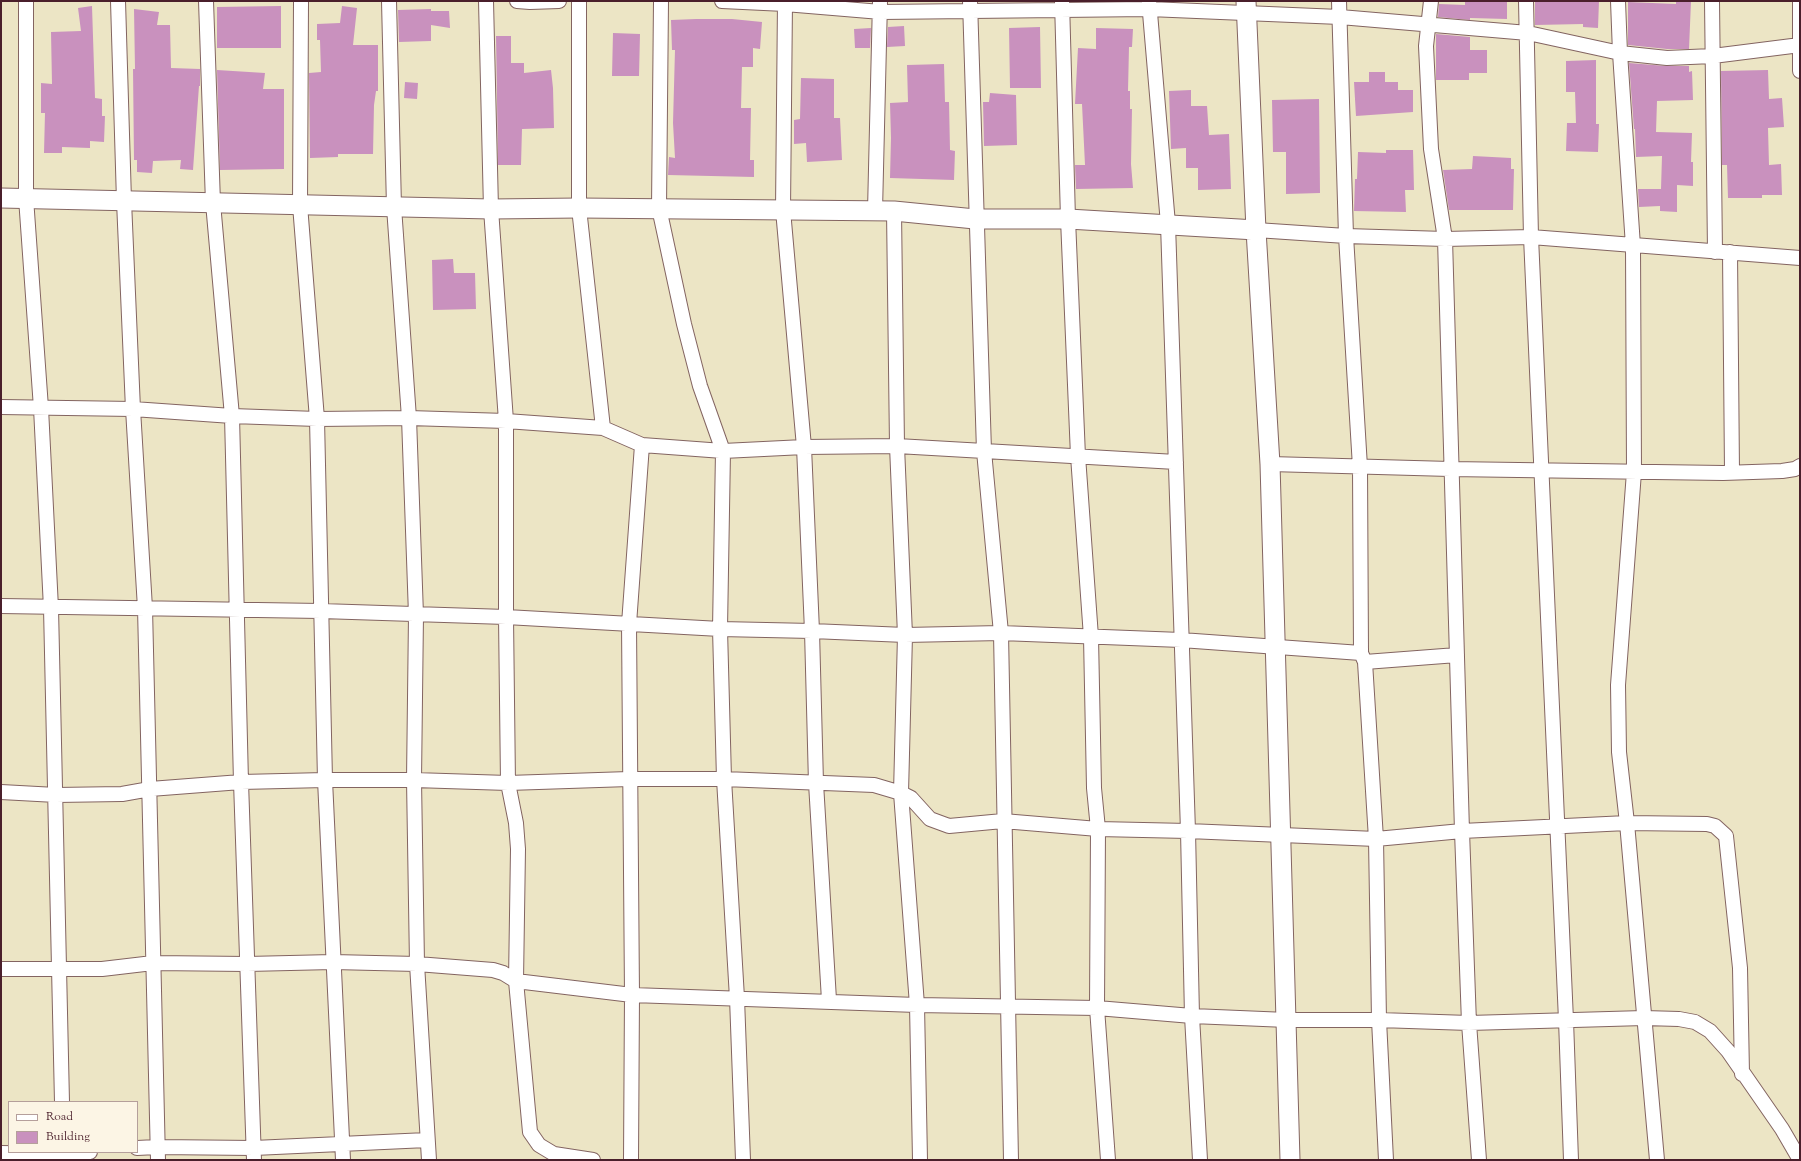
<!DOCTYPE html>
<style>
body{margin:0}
#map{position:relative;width:1801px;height:1161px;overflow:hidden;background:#ece5c5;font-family:"Sorts Mill Goudy",serif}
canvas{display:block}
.frame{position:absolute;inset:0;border:2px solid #4a1f2b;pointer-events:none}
.legend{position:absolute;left:8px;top:1101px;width:130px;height:52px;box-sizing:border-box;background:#fcf5e5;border:1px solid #b59f9b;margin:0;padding:5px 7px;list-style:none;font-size:12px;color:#4a1f2b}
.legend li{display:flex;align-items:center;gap:8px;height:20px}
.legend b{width:20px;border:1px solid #b59f9b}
</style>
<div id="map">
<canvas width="1801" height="1161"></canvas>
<div class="frame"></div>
<ul class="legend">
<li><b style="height:5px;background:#fff"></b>Road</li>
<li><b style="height:11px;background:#c991be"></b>Building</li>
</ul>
</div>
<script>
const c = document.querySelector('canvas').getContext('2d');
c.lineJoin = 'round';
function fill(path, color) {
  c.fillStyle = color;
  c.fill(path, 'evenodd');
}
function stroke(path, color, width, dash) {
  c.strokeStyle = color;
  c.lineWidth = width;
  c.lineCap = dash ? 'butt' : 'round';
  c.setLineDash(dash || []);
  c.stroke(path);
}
fill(new Path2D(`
 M1465,1H1507V19L1470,18V20L1438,17L1439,4L1465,5Z
 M1535,1H1599L1598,28L1583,27V24L1535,25Z
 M1676,1H1691L1689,49H1667L1628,45V2L1676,4Z
 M92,6L95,98L102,99V116H105L104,142L90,141V148L62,147V153H44L45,113H41V83L52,84L51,32L81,31L78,8Z
 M281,6V48H217V7Z
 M342,6L357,8L353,45H378V91H376L374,105L373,154H338V157L310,158L309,73L321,72L320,40H317V24L340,23Z
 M134,9L159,12L157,25H170L171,68L200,69V86H199L193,170L180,169L181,160L153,161L152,173L137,172V160H134L133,69H135Z
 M431,9V11H449L450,28L431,25V41L399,42L398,10Z
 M696,19H732L762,22L760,49L753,48V67H742L741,108H751L750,160H754V177L668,175L669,157L675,158L673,123L675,50H672L671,20Z
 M904,26L905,46L887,47L888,27Z
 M1040,27L1041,88H1010L1009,28Z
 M871,28L870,48H855L854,29Z
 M1096,28L1133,29L1132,47H1129L1128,91H1130V109H1132L1131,164L1133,188L1076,189L1075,165H1085L1082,104H1075L1078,48L1096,49Z
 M613,33L640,34L639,76H612Z
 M1436,34L1470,37V50H1487V73H1469V80H1436Z
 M496,36H511V63H524V73L551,70L553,88L554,128L522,129L521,165H498Z
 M1596,60V124H1599L1598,152L1566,151L1567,123H1576L1575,92H1566V61Z
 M1629,63L1666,66H1689V72L1692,71L1693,100L1657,101L1656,132L1692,133L1691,162H1693V186L1677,185V212L1660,211V206L1639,207L1638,189H1661L1662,156L1636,157L1635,129H1634Z
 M944,64L945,102H949L950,150L955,151L954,180L890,178L891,138L890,103L908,102L907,65Z
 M217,70L265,73L263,89H284V169L220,170Z
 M1768,70L1769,99L1782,98L1784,127L1768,128L1769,165L1781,164L1782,195H1762V198H1728L1727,165H1722L1721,71Z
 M1369,72H1385V82H1398V90H1413V112L1356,116L1354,82H1369Z
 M801,78L834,79V118H840L842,160L807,162L806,143L794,144V120L800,119Z
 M405,82L418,83L417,99L404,98Z
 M1191,90V106H1207L1209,135L1229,134L1231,189L1198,190V168H1186V148L1171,149L1169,91Z
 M990,93L1016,95L1017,145L984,146L983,102H989Z
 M1319,99L1320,193L1286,194V152H1273L1272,100Z
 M1386,150H1413L1414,190H1405L1406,212L1354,211L1355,179H1357L1358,152L1386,153Z
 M1473,156L1511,158V169H1514L1513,210H1449L1443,170L1472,169Z
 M453,259L454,273H475L476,309L433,310L432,260Z`), '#c991be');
const street = new Path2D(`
 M26,1V198L41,408L51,608L62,1102
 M118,1L124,201L133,409L145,608L158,1160
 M206,1L213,203L232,416L241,782L254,1160
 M301,1L300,205L317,419L325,780L343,1160
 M389,1L394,207L409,418L416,615L414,780L417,964L429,1160
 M486,1L491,209L506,421V617L508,783L516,823L518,849L516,981L530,1132L539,1145L554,1154L593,1160
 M517,1L530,2L559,1
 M579,1V208L603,428
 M661,1L659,208L684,324L700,386L723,451L720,629L724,779L737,998L743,1160
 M722,1L785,4L881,12L1149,9L1340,17L1528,33L1620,53L1667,58L1713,56L1800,45
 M785,1L783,210L804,447L812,631L816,783L829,1000
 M970,1L984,451L1001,633L1011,1160
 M1062,1L1068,219L1078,456L1091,637L1094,788L1098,829L1097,1008L1108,1160
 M1149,1L1168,224L1188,831L1192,1016L1200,1160
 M1339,1L1346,236L1360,467L1361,653L1365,662L1376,839L1379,1020L1386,1160
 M1431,1L1426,46L1431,149L1445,239L1462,831L1469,1023L1479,1160
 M1526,1L1531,237L1566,1020L1571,1160
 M1618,1L1620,53L1633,246L1634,472L1618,685L1619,752L1627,823L1657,1160
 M1712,1L1715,252
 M1800,1V71
 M875,211L880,1
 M894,211L897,446L905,635L901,793L917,1005L920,1160
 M1256,230L1346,236L1445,239L1531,237L1800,258
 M1730,252L1732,472
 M1,407L133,409L232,416L317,419L409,418L506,421L603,428L642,445L723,451L804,447L897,446L1176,462
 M1270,464L1450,469L1723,473L1782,471L1795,469L1800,466
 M1,606L321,611L506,617L720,629L812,631L905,635L1001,633L1181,640L1361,653
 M1365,662L1457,655
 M1,792L56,795L122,794L150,789L241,782L325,780H414L508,783L629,779H724L874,785L901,793L911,798L930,819L949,826L1003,821L1098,829L1188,831L1376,839L1462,831L1627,823L1707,824L1715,826L1726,836L1740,968L1742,1074
 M1,969H102L153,963L247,964L333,962L417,964L493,970L503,973L516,981L632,995L917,1005L1097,1008L1192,1016L1287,1020H1379L1469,1023L1644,1018L1679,1019L1695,1022L1710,1031L1728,1051L1782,1129L1800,1160
 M137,1148L157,1147L254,1148L427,1140
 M1,1153L63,1154L90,1152
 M631,1160L632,995L629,624L642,445`);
const secondary = new Path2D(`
 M1246,1L1256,230L1270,464L1290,1160
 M1,198L491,209L579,208L894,211L975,219H1068L1256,230`);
stroke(street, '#836461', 16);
stroke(secondary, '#836461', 21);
stroke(street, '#fff', 14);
stroke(secondary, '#fff', 19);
</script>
